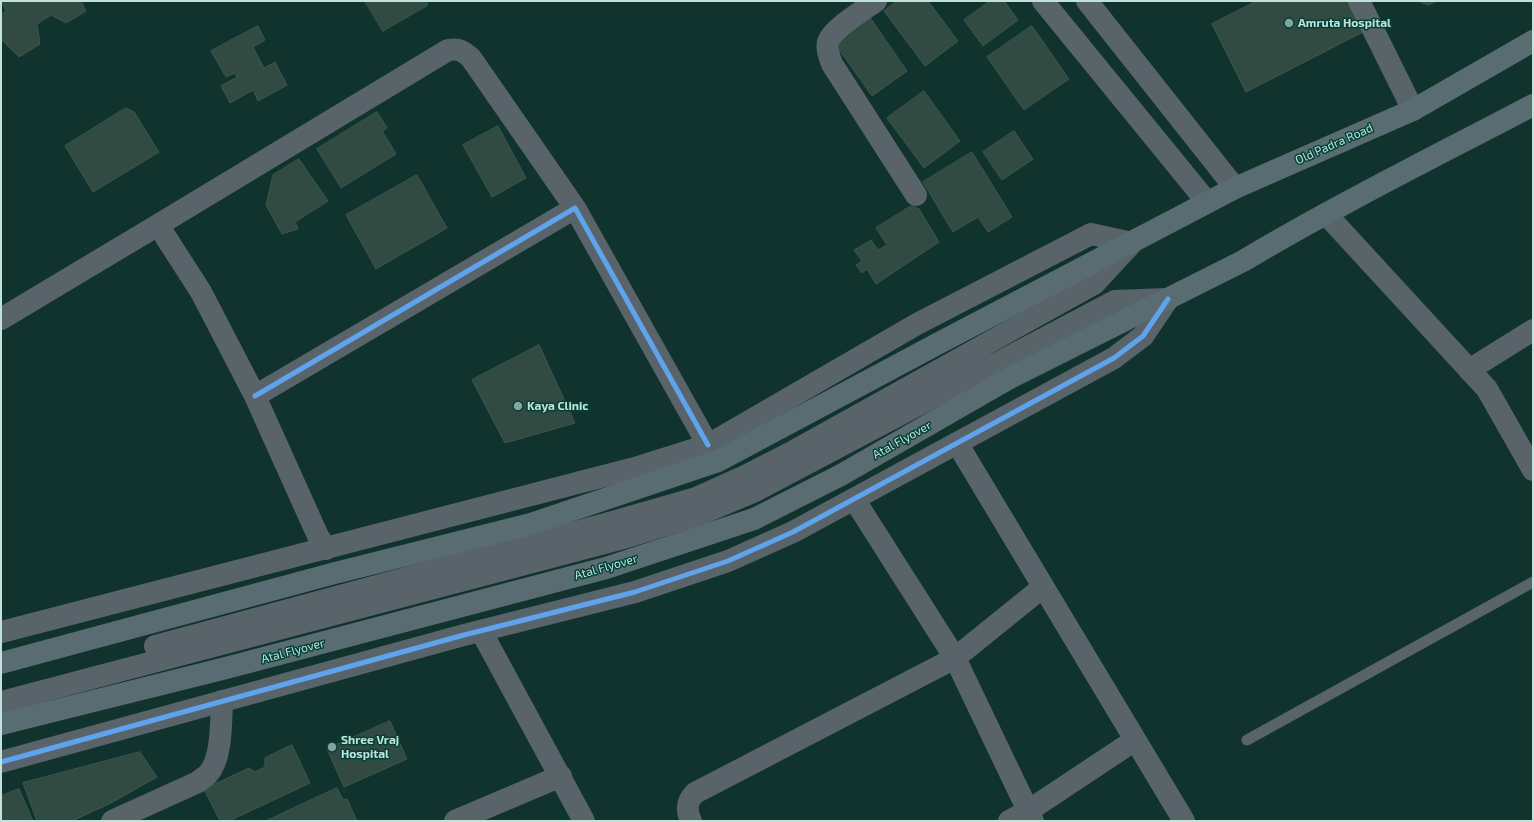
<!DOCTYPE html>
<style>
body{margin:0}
#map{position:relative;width:1534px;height:822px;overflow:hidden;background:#11332d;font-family:"Exo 2",sans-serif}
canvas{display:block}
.frame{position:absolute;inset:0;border:2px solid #c0e2da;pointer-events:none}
</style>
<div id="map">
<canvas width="1534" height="822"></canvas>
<div class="frame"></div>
</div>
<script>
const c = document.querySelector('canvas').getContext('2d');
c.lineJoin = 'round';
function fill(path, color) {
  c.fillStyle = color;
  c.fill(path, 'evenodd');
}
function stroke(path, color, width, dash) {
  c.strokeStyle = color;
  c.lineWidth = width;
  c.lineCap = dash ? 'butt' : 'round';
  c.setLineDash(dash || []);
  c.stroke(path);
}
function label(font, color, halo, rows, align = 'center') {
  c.font = font + ' "Exo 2",sans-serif';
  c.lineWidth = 3;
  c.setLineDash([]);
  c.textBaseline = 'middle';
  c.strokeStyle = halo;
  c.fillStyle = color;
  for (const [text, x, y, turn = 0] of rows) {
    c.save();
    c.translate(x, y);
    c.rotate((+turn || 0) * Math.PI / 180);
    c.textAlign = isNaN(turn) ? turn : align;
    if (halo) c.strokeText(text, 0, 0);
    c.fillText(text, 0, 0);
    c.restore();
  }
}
const building = new Path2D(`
 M1,1H81L86,11L66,23L51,15L37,24L40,44L19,57L1,39V14L6,11Z
 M365,1H426L428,5L383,31Z
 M897,1H928L958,41L925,66L884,11Z
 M990,1H1004L1018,20L983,46L964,20Z
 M1257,1H1353L1367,30L1246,92L1212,24Z
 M1419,1H1437L1428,5Z
 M869,16L907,71L872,96L833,41Z
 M258,26L265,40L253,47L264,68L275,62L287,85L258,101L253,90L230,103L221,86L237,77L235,73L226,77L211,51Z
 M1032,26L1069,79L1024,110L987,57Z
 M924,91L960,141L924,168L887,118Z
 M126,108L134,112L159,152L93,192L65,146Z
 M377,112L387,128L382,131L396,154L341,188L317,149Z
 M498,126L526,178L492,197L463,145Z
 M1014,131L1033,159L1002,180L983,152Z
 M972,152L1012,217L988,232L978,217L953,232L923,182Z
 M299,159L328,201L295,222L298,229L282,234L266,205L273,175Z
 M417,175L447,228L376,269L346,215Z
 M911,206L919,209L939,242L876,284L867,269L862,273L856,265L862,261L854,250L871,240L878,250L887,245L876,228Z
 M539,345L575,423L505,443L472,380Z
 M390,721L407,759L344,787L327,749Z
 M292,745L310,783L229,821H220L204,789L249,768L255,772L265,767V758Z
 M140,752L157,777L111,803L72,821H37L23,783Z
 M337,788L343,800L347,799L357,821H266Z
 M19,789L33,821H1V796Z`);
fill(building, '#314a42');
stroke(building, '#3d574f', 1);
stroke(new Path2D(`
 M1247,740L1533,582`), '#586469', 11);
stroke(new Path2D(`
 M876,1C864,10 833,28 828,42C826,49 830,58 832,64L916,195
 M1359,1L1413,110
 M1326,214L1487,389L1533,470
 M158,225L448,50C459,48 463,51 471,58L575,208
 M1,319L158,225L201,292L255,396L318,536L326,549
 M1469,370L1533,330
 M255,396L575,208L708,445
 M957,443L1184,821
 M854,499L955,658L1033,821
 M481,631L584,821
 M112,821L198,782C201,779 205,777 208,774C222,759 221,722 222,701
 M455,821L561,776
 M691,821C686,810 686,802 695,793L955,658L1043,587
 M1009,821L1028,811L1135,740`), '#586469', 22);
stroke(new Path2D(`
 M1043,1L1207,202
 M1087,1L1235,188
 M1,632L635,468L708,445L917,324L1091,234L1132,243
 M155,646L605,524L696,498L745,476L790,453L1094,284L1131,244
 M1,702L627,537L698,515L755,491L1115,301L1168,299
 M1,762L464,635L635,592L728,561L793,532L1114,358L1143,336L1168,299`), '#586469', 22);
stroke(new Path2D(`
 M1,663L335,573L531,524L718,461L939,343L1235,188L1413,110L1533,41
 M1,724L226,668L606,568L754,519L841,475L1008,379L1243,261C1337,205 1436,156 1533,105`), '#586c72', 22);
stroke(new Path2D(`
 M255,396L575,208L708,445
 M1,762L464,635L635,592L728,561L793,532L1114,358L1143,336L1168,299`), '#60a3ed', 5);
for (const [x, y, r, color] of [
 [1289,23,5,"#83a59d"],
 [518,406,5,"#83a59d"],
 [332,747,5,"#83a59d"]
]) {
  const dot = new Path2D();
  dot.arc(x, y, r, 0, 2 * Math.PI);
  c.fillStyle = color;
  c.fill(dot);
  stroke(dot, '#034137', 1.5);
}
label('bold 12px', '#c0e2da', '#034137', [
 ["Amruta Hospital",1298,23],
 ["Kaya Clinic",527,406],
 ["Shree Vraj",341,740],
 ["Hospital",341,754]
], 'left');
label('12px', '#c0e2da', '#034137', [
 ["Old Padra Road",1334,144,-24],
 ["Atal Flyover",902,440,-29],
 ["Atal Flyover",606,567,-16],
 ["Atal Flyover",293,651,-15]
]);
</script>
